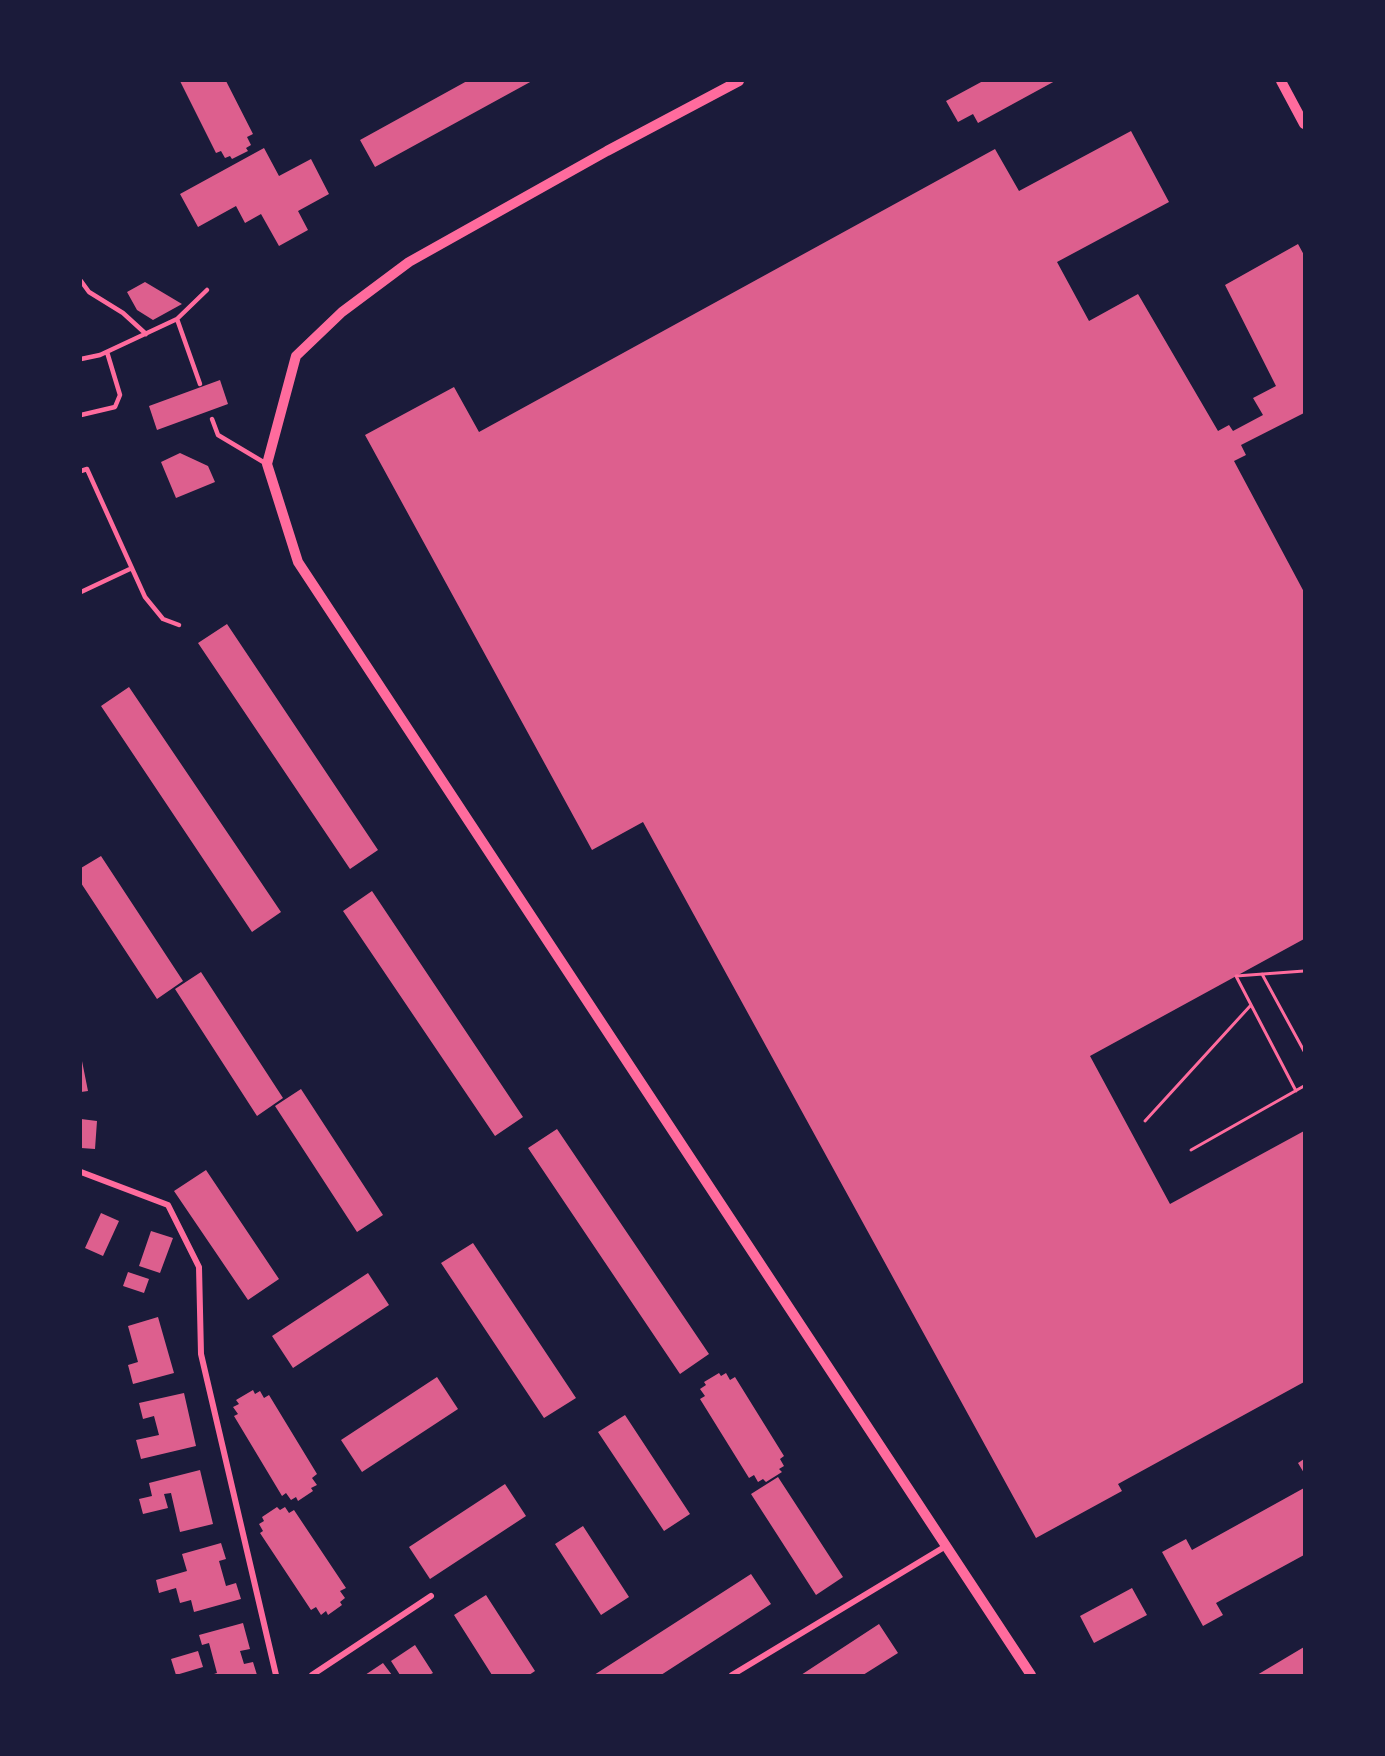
<!DOCTYPE html>
<style>
body{margin:0}
#map{position:relative;width:1385px;height:1756px;overflow:hidden;background:#1b1b3a;font-family:"IBM Plex Serif",serif}
canvas{display:block}
.frame{position:absolute;inset:0;border:82px solid #1b1b3a;pointer-events:none}
</style>
<div id="map">
<canvas width="1385" height="1756"></canvas>
<div class="frame"></div>
</div>
<script>
const c = document.querySelector('canvas').getContext('2d');
c.lineJoin = 'round';
function fill(path, color) {
  c.fillStyle = color;
  c.fill(path, 'evenodd');
}
function stroke(path, color, width, dash) {
  c.strokeStyle = color;
  c.lineWidth = width;
  c.lineCap = dash ? 'butt' : 'round';
  c.setLineDash(dash || []);
  c.stroke(path);
}
fill(new Path2D(`
 M180,81H226L253,134L247,137L251,145L246,148L248,151L232,159L230,156L225,158L221,151L216,153Z
 M467,81H532L375,167L360,140Z
 M983,81H1055L978,123L973,114L958,122L946,101Z
 M1131,131L1169,202L1057,262L1089,321L1138,294L1218,431L1229,425L1233,431L1263,415L1253,398L1276,386L1225,285L1298,244L1304,255V413L1241,445L1246,455L1234,461L1304,592V939L1090,1056L1170,1204L1304,1131V1382L1118,1484L1122,1491L1036,1538L643,822L592,850L365,435L454,387L479,432L995,149L1019,191Z
 M264,148L279,176L311,159L329,194L298,211L308,230L279,246L261,214L245,223L236,206L198,227L180,194Z
 M145,282L182,304L153,320L137,310L127,292Z
 M220,380L228,404L157,430L149,406Z
 M180,453L208,466L215,482L176,498L161,462Z
 M227,624L378,850L350,869L198,643Z
 M129,687L281,912L252,932L101,706Z
 M101,856L183,981L157,999L81,883V868Z
 M372,891L523,1117L495,1136L343,911Z
 M201,972L283,1098L257,1116L175,989Z
 M81,1056L88,1091L81,1092Z
 M301,1089L383,1215L357,1232L275,1106Z
 M81,1119L97,1121L95,1149L81,1148Z
 M557,1129L709,1354L680,1374L528,1148Z
 M206,1170L279,1279L248,1300L174,1191Z
 M101,1213L119,1221L103,1256L85,1248Z
 M151,1231L173,1238L160,1273L139,1266Z
 M473,1243L576,1398L544,1418L441,1263Z
 M128,1272L149,1279L144,1293L123,1286Z
 M368,1273L389,1305L293,1368L272,1336Z
 M158,1317L174,1373L133,1384L128,1365L138,1362L128,1326Z
 M719,1373L721,1376L726,1373L730,1380L735,1377L784,1456L780,1459L784,1466L779,1469L782,1472L766,1482L763,1479L758,1482L754,1475L749,1478L700,1399L705,1396L700,1389L706,1385L704,1382Z
 M437,1377L458,1409L362,1472L341,1440Z
 M253,1390L255,1394L260,1391L264,1398L269,1395L317,1474L312,1478L317,1485L311,1488L313,1491L298,1501L296,1497L291,1500L286,1493L282,1496L234,1416L238,1414L233,1407L239,1404L236,1400Z
 M184,1393L196,1446L141,1459L136,1440L159,1435L154,1416L143,1419L139,1403Z
 M625,1415L690,1514L664,1531L598,1432Z
 M1304,1459V1473L1298,1463Z
 M200,1470L213,1524L180,1532L171,1493L164,1494L168,1508L143,1514L139,1499L152,1496L149,1483Z
 M778,1477L843,1577L816,1595L751,1494Z
 M505,1484L526,1516L430,1579L409,1547Z
 M1304,1488V1555L1216,1603L1223,1615L1203,1626L1162,1552L1186,1539L1192,1550Z
 M277,1507L280,1510L285,1507L289,1513L294,1510L346,1588L340,1591L345,1598L340,1602L342,1605L328,1615L326,1611L321,1615L316,1607L311,1610L260,1533L263,1531L259,1524L264,1521L262,1517Z
 M583,1526L629,1597L601,1615L555,1544Z
 M221,1543L226,1559L219,1561L226,1586L236,1583L241,1599L194,1612L191,1600L180,1603L176,1588L159,1593L156,1580L187,1571L182,1554Z
 M751,1574L771,1604L661,1675H594Z
 M1132,1588L1147,1615L1094,1643L1080,1616Z
 M486,1595L535,1671L529,1675H492L454,1615Z
 M243,1623L250,1649L240,1651L244,1664L253,1662L257,1675H211L217,1673L209,1643L202,1645L199,1635Z
 M879,1624L898,1653L863,1675H801Z
 M415,1645L433,1673L429,1675H400L391,1661Z
 M1304,1647V1675H1257Z
 M198,1651L203,1667L176,1675L171,1659Z
 M383,1663L392,1675H365Z`), '#dd5f8e');
stroke(new Path2D(`
 M1262,974L1304,1051
 M1296,1091L1236,976L1304,971
 M1145,1121L1251,1005
 M1191,1150L1304,1086`), '#ff6b9d', 3);
stroke(new Path2D(`
 M81,281L89,292L123,313L146,334
 M81,359L100,355L177,319
 M200,384L177,319L207,290
 M81,415L115,407L120,395L107,352
 M212,419L218,435L265,463
 M81,471L87,469L145,597L163,619L179,625
 M81,592L132,568`), '#ff6b9d', 4.5);
stroke(new Path2D(`
 M81,1172L168,1205L199,1267L201,1354L276,1675
 M312,1675L431,1596
 M732,1675L946,1546`), '#ff6b9d', 6);
stroke(new Path2D(`
 M739,81L607,151L409,262L342,312L296,356L267,464L298,562L1031,1675
 M1281,81L1304,124`), '#ff6b9d', 10);
</script>
